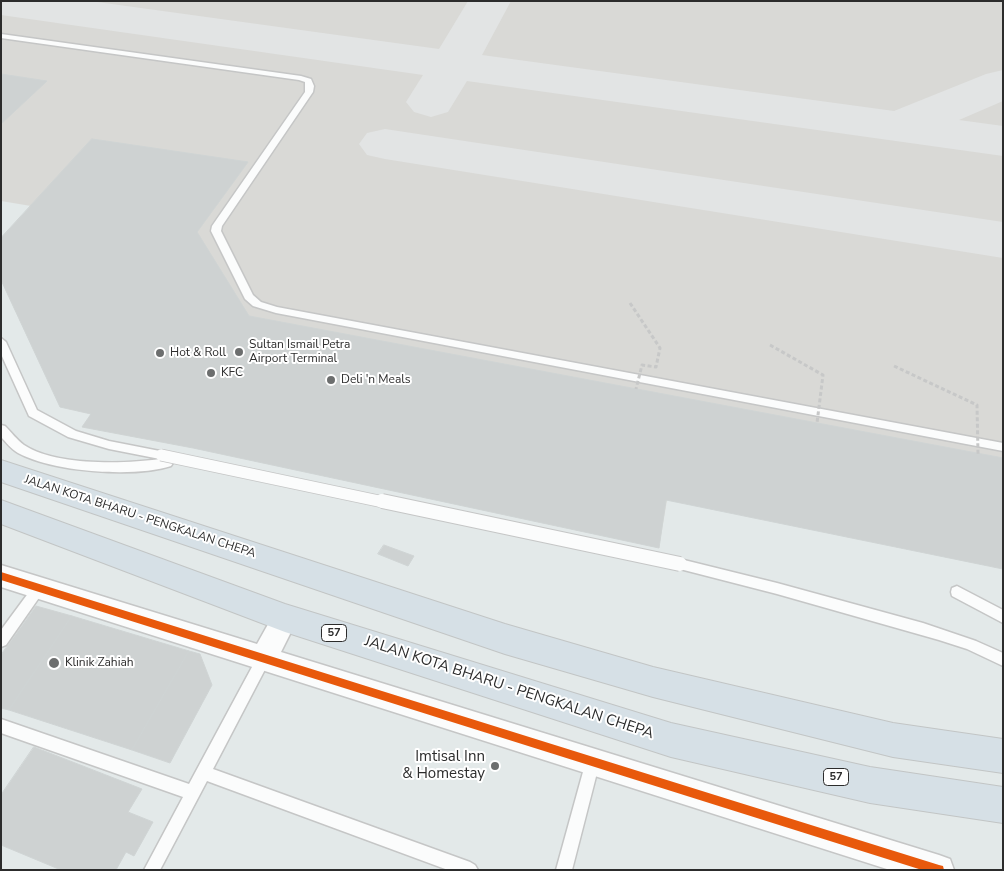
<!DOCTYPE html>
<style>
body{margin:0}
#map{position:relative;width:1004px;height:871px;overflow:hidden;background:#e3e9e9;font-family:"Nunito Sans",sans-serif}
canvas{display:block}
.frame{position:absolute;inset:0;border:2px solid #2c2c2c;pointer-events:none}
</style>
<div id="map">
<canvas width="1004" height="871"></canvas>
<div class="frame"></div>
</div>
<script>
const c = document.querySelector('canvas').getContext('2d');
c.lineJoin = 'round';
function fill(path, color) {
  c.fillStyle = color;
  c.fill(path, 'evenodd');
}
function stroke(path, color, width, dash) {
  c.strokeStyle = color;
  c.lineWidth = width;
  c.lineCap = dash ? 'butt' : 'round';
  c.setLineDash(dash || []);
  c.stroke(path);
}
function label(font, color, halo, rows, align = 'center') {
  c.font = font + ' "Nunito Sans",sans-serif';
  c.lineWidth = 4;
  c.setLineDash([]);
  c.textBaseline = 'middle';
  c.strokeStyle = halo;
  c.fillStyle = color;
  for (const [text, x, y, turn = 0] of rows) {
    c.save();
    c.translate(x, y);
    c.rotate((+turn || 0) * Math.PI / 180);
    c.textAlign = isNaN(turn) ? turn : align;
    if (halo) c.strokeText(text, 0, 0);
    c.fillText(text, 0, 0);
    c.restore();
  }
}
fill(new Path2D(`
 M1,1H1003V569L667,500L659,548L193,448L82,427L91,414L60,407L1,280V238L31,206L1,201Z`), '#d9d9d6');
fill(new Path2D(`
 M1,1H90L439,49L468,1H511L482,55L894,111L986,74L1003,70V101L959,120L1003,126V156L467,81L448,112L431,117L414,112L406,102L423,75L1,15Z
 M385,129L1003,222V258L385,159L367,155L359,144L367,133Z`), '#e2e4e4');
const building = new Path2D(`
 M1,74L47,81L1,124Z
 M92,139L248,162L197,232L249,316L1003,458V569L666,500L659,548L193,448L82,427L91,414L60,407L1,280V238Z
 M384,545L414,556L408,566L378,554Z
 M36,606L72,616L9,710L1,708V655Z
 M72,616L189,651L132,750L9,710Z
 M189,651L200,654L212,685L170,763L132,750Z
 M34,747L142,789L128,812L153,822L134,856L126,852L116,870H61L1,845V795Z`);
fill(building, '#ced2d2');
stroke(building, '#cfd4d4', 1);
const service = new Path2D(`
 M1,34L301,76L311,79L314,86L313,92L222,226L221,231L253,295L261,302L277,307L1003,443V451L276,313L253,306L245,299L211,231L212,226L305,92V82L299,80L1,38Z
 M1,338L6,342L37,410L76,431L109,441L165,452L167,455L162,459L171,460L173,463L171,466C134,478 53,472 18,453C11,449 6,442 1,437V425L5,426C11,432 17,440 24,445C55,466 125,464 160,459L109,449L68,437L29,416L1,354Z
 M680,559L777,583L923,623L976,641L1003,653V666L967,649L939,640L777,594L676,568L674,564L676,560Z
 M39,582L43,584L45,588L43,592L6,645L1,647V630L35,584Z
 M957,586L1003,610V623L952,596L951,592L952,588Z
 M264,652L269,654L271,658L213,769L470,862L475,865L478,870H448L207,781L160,870H144L183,797L1,733V719L189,784L259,654Z
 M593,754L598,756L600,761L572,870H556L586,761L588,756Z`);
const minor = new Path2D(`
 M1,565L257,644L276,610L285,606L294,610L298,618L281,652L939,855L950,859L954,870H890L1,587Z`);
const primary = new Path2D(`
 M1,460L505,624L653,667L893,723L1003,739V773L893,757L653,697L505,654L1,482Z
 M1,500L285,604L671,723L870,767L1003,787V823L870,803L671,757L285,632L1,524Z`);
stroke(service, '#c5c6c6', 3);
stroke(minor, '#c5c6c6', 3);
stroke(primary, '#c2c5c5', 2);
fill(service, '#fbfcfc');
fill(minor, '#fbfcfc');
fill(primary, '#d6e0e6');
const serviceBridgeFar1 = new Path2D(`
 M161,455L388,503`);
const serviceBridge = new Path2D(`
 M382,501L680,564`);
stroke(serviceBridgeFar1, '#c5c6c6', 13, []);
stroke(serviceBridge, '#c5c6c6', 16, []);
stroke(new Path2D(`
 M630,303L660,348L656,367L642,365L636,389
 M770,345L823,375L817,423
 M894,366L977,405L978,454`), '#c7c8c8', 3, [4, 2.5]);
stroke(serviceBridgeFar1, '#fbfcfc', 11);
stroke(serviceBridge, '#fbfcfc', 14);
fill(new Path2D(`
 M1,572L939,865L943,866L944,870H922L1,580Z`), '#e8590c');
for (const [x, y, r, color] of [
 [239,352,5,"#6c6e6e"],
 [160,353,5,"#6c6e6e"],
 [211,373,5,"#6c6e6e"],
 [331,380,5,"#6c6e6e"],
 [54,663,6,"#6c6e6e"],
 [495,766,5,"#6c6e6e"]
]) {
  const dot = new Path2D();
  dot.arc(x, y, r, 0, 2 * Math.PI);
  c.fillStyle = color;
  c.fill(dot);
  stroke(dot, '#fff', 2);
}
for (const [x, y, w] of [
 [334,633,25],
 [836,777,25]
]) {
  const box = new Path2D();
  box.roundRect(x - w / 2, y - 8.5, w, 17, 4);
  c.fillStyle = '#fff';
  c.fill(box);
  stroke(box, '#2c2c2c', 1);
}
label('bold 11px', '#2c2c2c', null, [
 ["57",334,633],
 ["57",836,777]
]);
label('12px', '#2c2c2c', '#fff', [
 ["Sultan Ismail Petra",249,345],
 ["Airport Terminal",249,359],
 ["Hot & Roll",170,353],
 ["KFC",221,373],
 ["Deli 'n Meals",341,380],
 ["Klinik Zahiah",65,663]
], 'left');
label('12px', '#2c2c2c', '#fff', [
 ["JALAN KOTA BHARU - PENGKALAN CHEPA",140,517,18]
]);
label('15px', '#2c2c2c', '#fff', [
 ["JALAN KOTA BHARU - PENGKALAN CHEPA",509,688,18]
]);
label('15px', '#2c2c2c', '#fff', [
 ["Imtisal Inn",485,757],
 ["& Homestay",485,774]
], 'right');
</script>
